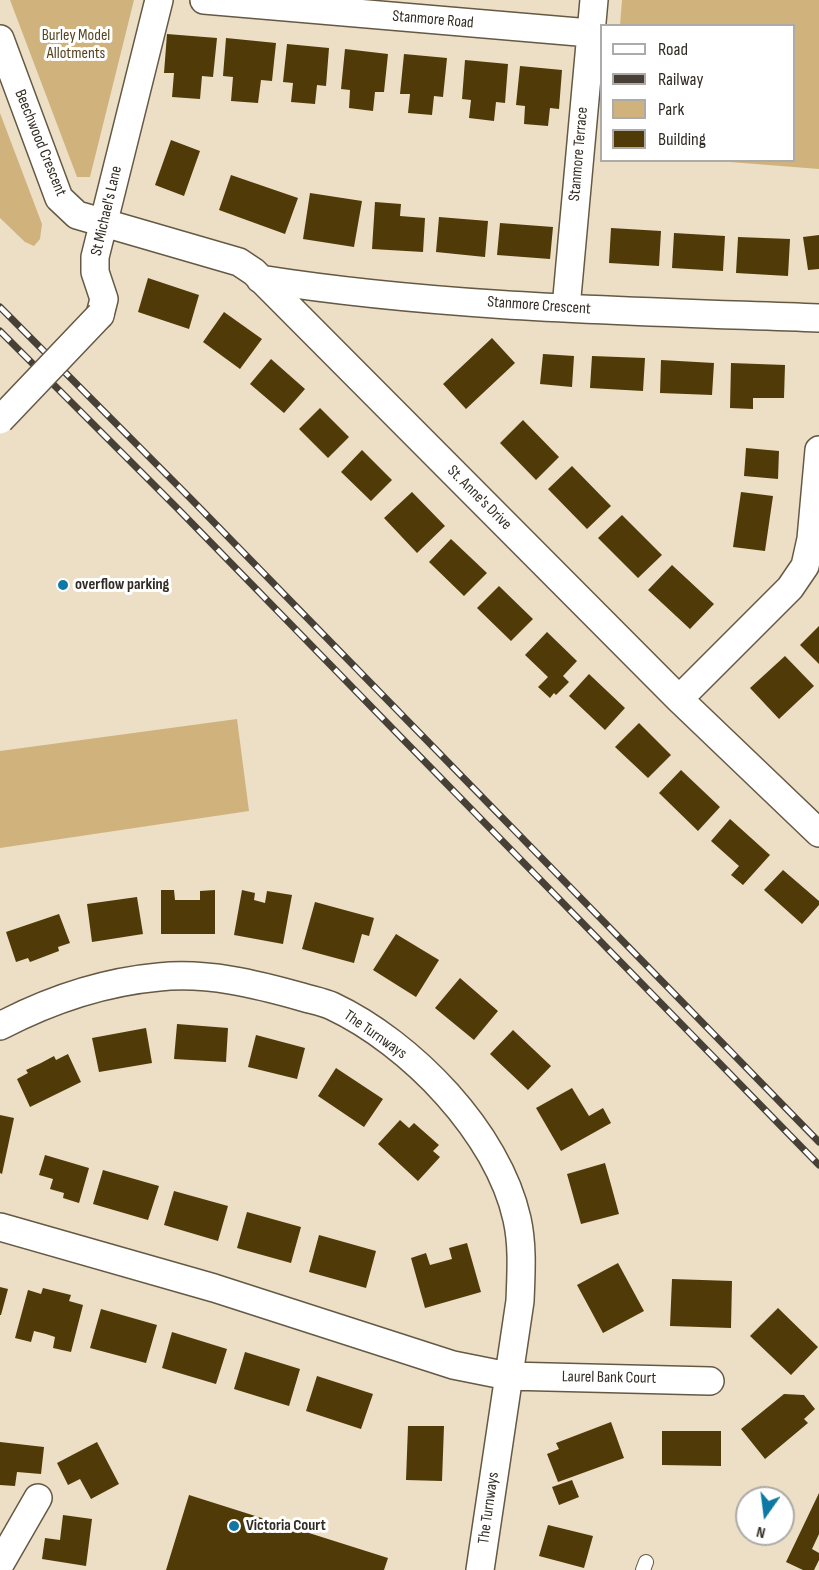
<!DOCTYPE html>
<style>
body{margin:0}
#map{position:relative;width:819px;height:1570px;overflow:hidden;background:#ecdfc6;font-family:"Sofia Sans Condensed",sans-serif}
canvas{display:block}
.legend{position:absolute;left:600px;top:24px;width:195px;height:138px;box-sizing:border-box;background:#fff;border:2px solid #adaba7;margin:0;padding:8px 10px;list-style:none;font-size:18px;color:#322d24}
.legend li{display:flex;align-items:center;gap:12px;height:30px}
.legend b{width:30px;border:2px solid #adaba7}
.north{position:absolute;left:735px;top:1486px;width:60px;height:60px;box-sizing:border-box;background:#fff;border:2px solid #adaba7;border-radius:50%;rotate:194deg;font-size:16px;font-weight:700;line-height:24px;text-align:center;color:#322d24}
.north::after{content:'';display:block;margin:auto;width:21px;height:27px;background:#0e79a3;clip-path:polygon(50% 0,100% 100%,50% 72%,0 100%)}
</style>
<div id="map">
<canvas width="819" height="1570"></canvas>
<ul class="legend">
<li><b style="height:8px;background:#fff"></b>Road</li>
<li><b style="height:8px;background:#464036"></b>Railway</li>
<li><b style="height:16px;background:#d0b37c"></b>Park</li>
<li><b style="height:16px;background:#503a07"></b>Building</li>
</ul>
<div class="north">N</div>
</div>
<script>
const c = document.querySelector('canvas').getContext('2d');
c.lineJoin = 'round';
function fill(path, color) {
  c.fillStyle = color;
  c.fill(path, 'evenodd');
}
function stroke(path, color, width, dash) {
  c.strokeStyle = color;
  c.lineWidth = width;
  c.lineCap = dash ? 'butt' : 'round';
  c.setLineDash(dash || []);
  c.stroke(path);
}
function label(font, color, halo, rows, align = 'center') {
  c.font = font + ' "Sofia Sans Condensed",sans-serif';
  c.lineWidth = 6;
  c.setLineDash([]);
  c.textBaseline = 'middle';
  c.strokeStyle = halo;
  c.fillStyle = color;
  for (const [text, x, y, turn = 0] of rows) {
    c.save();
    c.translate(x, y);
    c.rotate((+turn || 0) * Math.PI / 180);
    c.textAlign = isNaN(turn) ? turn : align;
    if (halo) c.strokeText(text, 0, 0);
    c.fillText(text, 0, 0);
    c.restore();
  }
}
fill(new Path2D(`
 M10,0H134L90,177H77Z
 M622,0H819V169L717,161L794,160V26L620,25Z
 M0,113L42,224L40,239L34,246L25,242L0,218Z
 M237,719L249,811L0,848V751Z`), '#d0b37c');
fill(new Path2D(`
 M167,34L217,38L213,77L202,76L200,99L172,97L174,73H164Z
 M226,38L276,43L272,81L261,80L258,103L231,101L233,77L223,76Z
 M287,44L329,48L326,86L317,85L315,104L291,102L293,83L283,82Z
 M345,49L388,54L384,92H375L373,111L349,108L350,90L341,89Z
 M404,54L447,58L443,97L434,96L432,115L408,113L410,94H400Z
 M465,60L508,64L505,103L496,102L494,121L469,118L471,100L462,99Z
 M520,66L562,70L559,109L550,108L548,126L524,124L525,106L516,105Z
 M171,140L200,151L184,196L155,185Z
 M231,175L298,198L285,234L219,210Z
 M310,193L362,201L354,247L303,239Z
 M375,202L401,204L400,216L425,218L423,252L372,249Z
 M439,217L488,221L485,257L436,252Z
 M500,223L553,227L550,259L497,255Z
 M611,228L661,231L659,266L609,263Z
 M674,233L725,236L723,271L672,268Z
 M819,235V269L808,270L803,237Z
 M738,237L790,239L788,276L736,273Z
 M148,278L199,295L189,329L138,312Z
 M224,312L262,339L240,369L203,342Z
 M492,338L515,363L466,409L443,384Z
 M543,354L574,356L572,387L540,384Z
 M592,356L645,358L643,391L590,388Z
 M271,359L305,389L284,413L250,384Z
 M661,360L714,363L712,395L660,393Z
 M731,363L785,365L784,398H753V409L730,408Z
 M320,408L349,437L328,458L299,429Z
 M523,420L559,457L536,480L500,443Z
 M746,448L779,451L778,479L744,476Z
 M362,450L392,480L371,501L341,472Z
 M572,466L611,506L587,529L548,489Z
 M412,492L445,526L417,553L384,518Z
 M741,492L773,496L765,551L733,547Z
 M622,515L662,555L638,578L598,538Z
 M451,539L487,573L464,596L429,562Z
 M672,565L714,604L690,629L648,590Z
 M499,586L533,619L511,641L477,608Z
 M819,626V664L800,645Z
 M547,632L577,661L563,676L569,682L556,695L554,693L550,698L538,687L548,677L525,655Z
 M785,656L814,686L779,719L750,688Z
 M589,674L625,708L605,730L569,696Z
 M639,723L671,755L648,778L615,747Z
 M681,770L720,807L698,831L659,793Z
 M730,819L770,855L743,885L731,875L739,866L711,841Z
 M783,870L819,901V905L802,924L764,890Z
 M161,890H174L175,900H200V891L215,890V934H161Z
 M242,890L255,893L254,900L265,903L267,891L292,895L283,944L234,935Z
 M137,897L143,934L92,942L87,904Z
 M315,902L374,918L369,936L362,934L354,963L302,949Z
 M59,914L70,943L58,947L59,951L30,962L28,958L16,962L6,932Z
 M396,934L439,960L416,997L373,970Z
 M460,978L498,1011L474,1040L435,1008Z
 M177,1024L228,1028L226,1062L174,1059Z
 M146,1028L152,1063L99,1072L92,1038Z
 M513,1030L551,1066L528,1090L490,1054Z
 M256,1035L305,1048L297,1079L248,1067Z
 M68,1054L81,1082L30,1107L17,1079L28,1073L26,1070L41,1063L54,1056L56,1060Z
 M336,1068L383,1099L364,1127L318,1096Z
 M572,1088L589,1116L603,1108L611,1123L561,1151L536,1108Z
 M0,1115L14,1118L2,1174L0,1173Z
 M400,1120L409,1128L414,1123L439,1145L433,1151L440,1157L418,1181L378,1144Z
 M45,1155L89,1168L79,1203L63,1198L64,1193L50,1189L53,1179L39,1175Z
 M605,1163L619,1214L581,1224L567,1174Z
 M103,1170L159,1186L148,1220L93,1204Z
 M174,1191L228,1206L218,1241L164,1225Z
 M247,1212L301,1227L291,1263L237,1248Z
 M319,1235L376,1251L366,1288L309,1272Z
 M467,1243L481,1292L425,1308L411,1258L426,1253L430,1265L452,1259L449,1248Z
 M618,1263L644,1311L603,1333L577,1285Z
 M672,1279L732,1281L731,1328L670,1326Z
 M0,1287L8,1289L1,1315H0Z
 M43,1288L71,1295L69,1301L83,1305L71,1352L53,1348L55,1337L46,1334L34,1331L31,1342L15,1338L28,1290L41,1294Z
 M778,1308L818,1347L791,1375L750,1336Z
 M101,1309L157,1325L146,1363L90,1348Z
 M172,1332L227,1349L216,1384L162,1368Z
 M245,1352L300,1369L289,1406L234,1389Z
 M317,1376L373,1394L361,1429L306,1411Z
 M784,1394L804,1395L815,1409L804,1419L808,1423L765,1459L741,1429Z
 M611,1422L624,1458L558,1482L547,1454L559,1449L556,1443Z
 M408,1426H444L442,1481L406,1480Z
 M662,1431H721V1466L662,1465Z
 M0,1442L44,1447L41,1474L17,1472L15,1486L0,1485Z
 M97,1442L119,1484L91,1499L80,1479L68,1485L57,1463Z
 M572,1480L579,1497L559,1505L552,1487Z
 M819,1493V1534L812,1549L819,1553V1560L814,1570H803L786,1562Z
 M189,1495L388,1558L384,1570H166Z
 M63,1515L92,1519L86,1566L42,1559L45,1538L60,1540Z
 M548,1525L593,1536L584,1568L539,1556Z`), '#503a07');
const lane = new Path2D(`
 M643,1570L646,1562`);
const street = new Path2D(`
 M204,0L590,33
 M0,39L59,198L77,215L239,262L254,272L679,699L819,833
 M260,279C444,308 632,311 819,318
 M566,308L594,0
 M100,315L104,299L95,272V257L159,0
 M679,699L790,588L805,566L811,539L819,450
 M0,1026C50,1000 103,982 159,977C207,972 256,984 302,997C312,1000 323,1002 332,1006C411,1043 498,1133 517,1219C523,1246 521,1274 520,1301L480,1570
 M0,1227L214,1288L453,1365L508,1376L710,1381
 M0,1564L38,1498`);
stroke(lane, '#655944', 16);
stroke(street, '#655944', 30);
stroke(lane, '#fff', 14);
stroke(street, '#fff', 27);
const rail = new Path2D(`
 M0,307L191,499L819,1142
 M0,331L179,510L819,1165`);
stroke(rail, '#464036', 7);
stroke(rail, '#fff', 4.5, [14]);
const streetBridge = new Path2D(`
 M0,420L100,315`);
stroke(streetBridge, '#655944', 30, []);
stroke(streetBridge, '#fff', 27);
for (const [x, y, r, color] of [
 [63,585,6,"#0e79a3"],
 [234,1526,6,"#0e79a3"]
]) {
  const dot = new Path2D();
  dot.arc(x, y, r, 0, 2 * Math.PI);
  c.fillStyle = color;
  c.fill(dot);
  stroke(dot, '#fff', 2);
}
label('16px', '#322d24', '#fff', [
 ["Stanmore Road",433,20,5],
 ["Beechwood Crescent",40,143,68],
 ["Stanmore Terrace",579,154,-85],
 ["St Michael's Lane",107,211,-77],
 ["Stanmore Crescent",539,306,4],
 ["St. Anne's Drive",479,498,45],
 ["The Turnways",375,1035,35],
 ["Laurel Bank Court",609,1378,1],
 ["The Turnways",489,1508,-82]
]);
label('16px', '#574520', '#fff', [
 ["Burley Model",76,36],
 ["Allotments",76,54]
]);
label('bold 16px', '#322d24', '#fff', [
 ["overflow parking",75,585],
 ["Victoria Court",246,1526]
], 'left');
</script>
